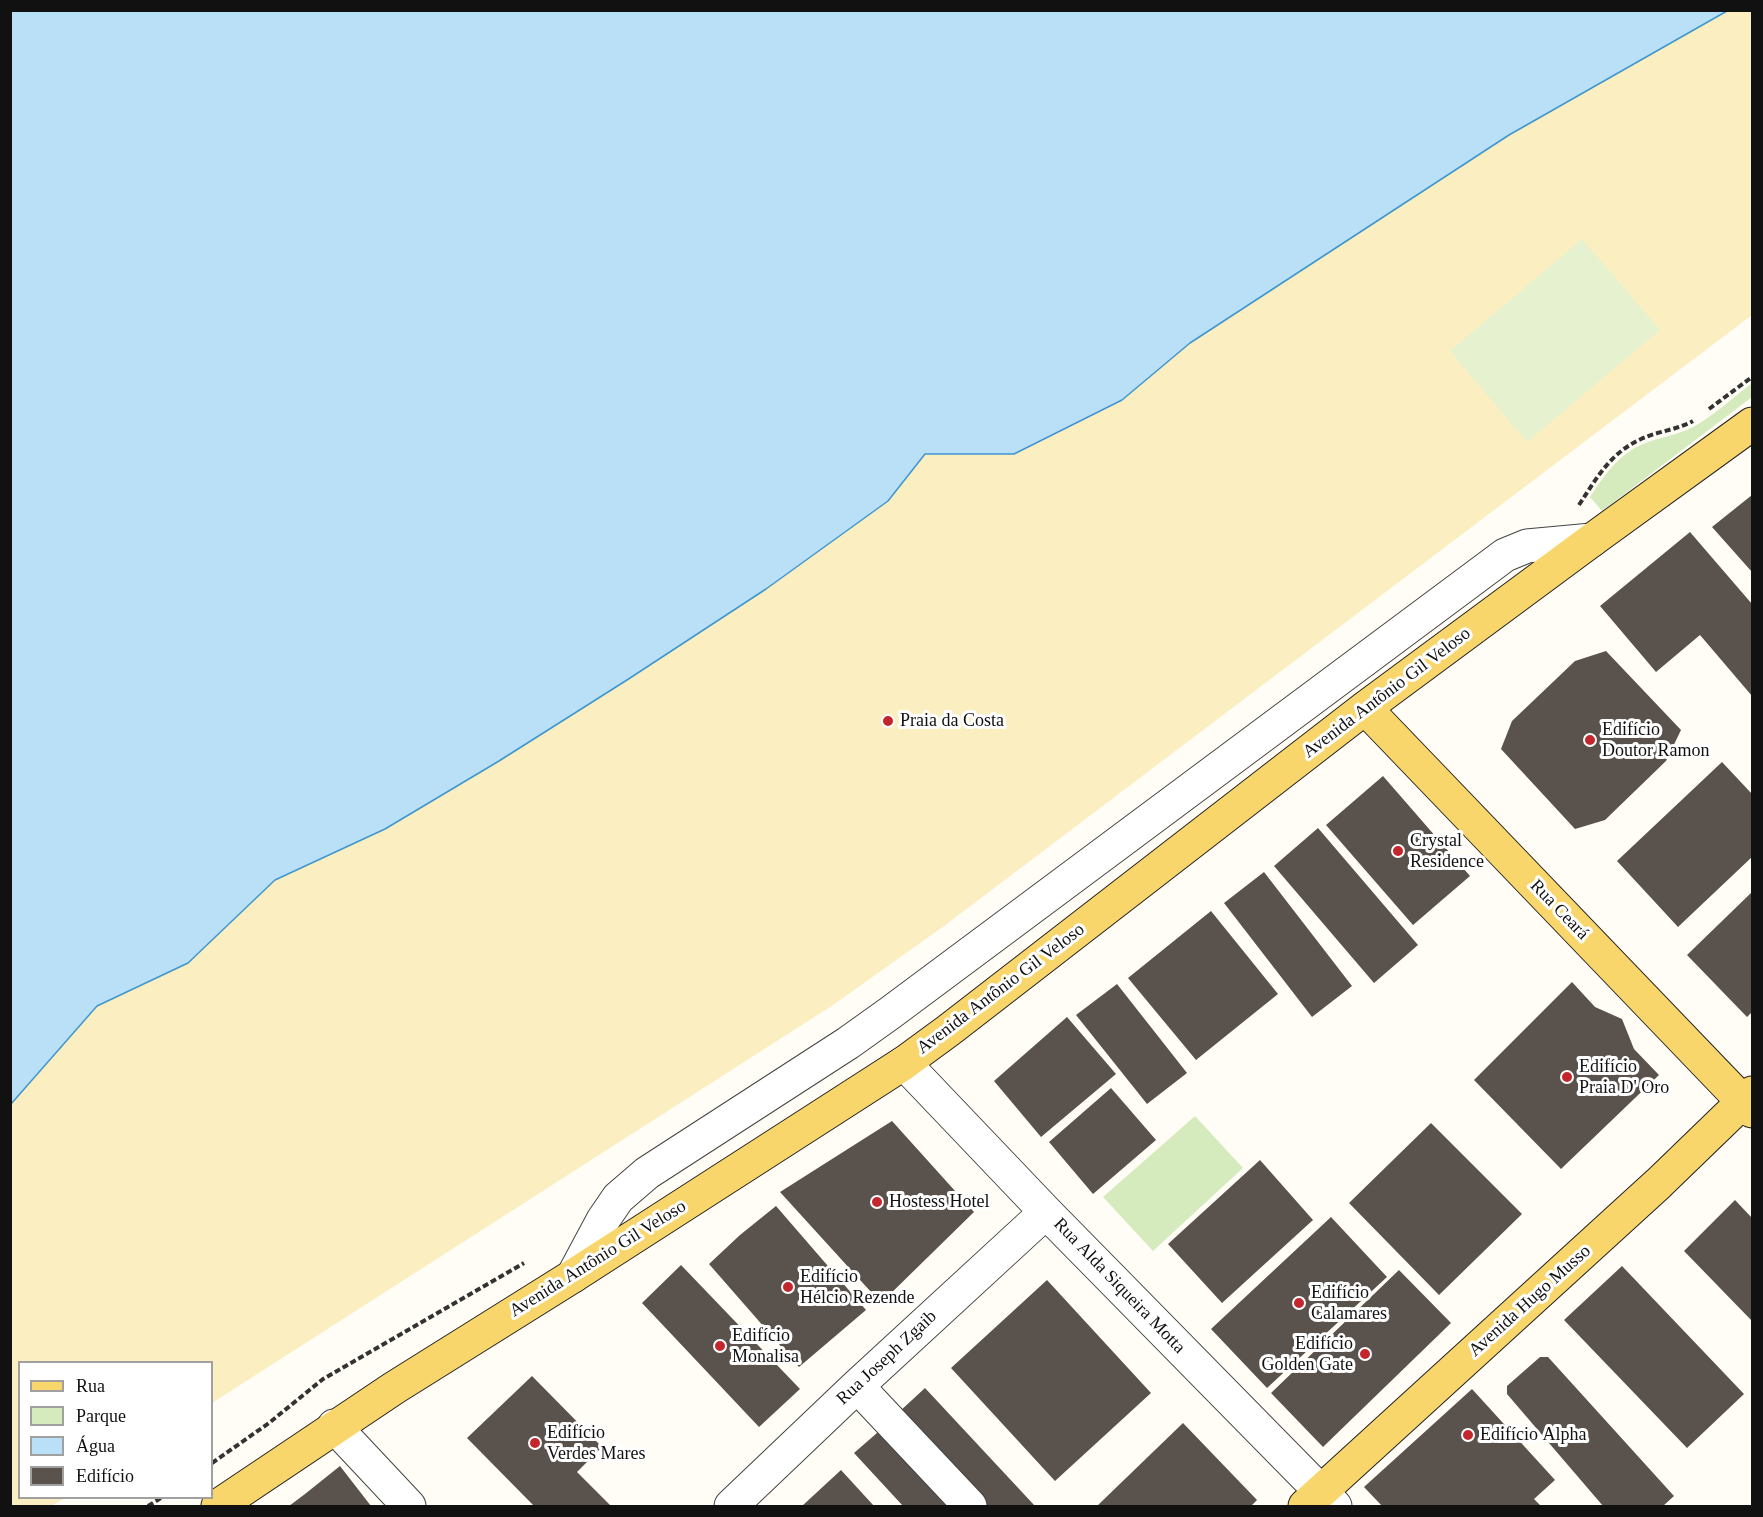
<!DOCTYPE html>
<meta charset="utf-8">
<style>
body{margin:0}
#map{position:relative;width:1763px;height:1517px;overflow:hidden;background:#fffdf5;font-family:"Times New Roman",serif}
canvas{display:block}
.frame{position:absolute;inset:0;border:12px solid #111;pointer-events:none}
.legend{position:absolute;left:18px;top:1361px;width:195px;height:138px;box-sizing:border-box;background:#fff;border:2px solid #a0a0a0;margin:0;padding:8px 10px;list-style:none;font-size:18px;color:#111}
.legend li{display:flex;align-items:center;gap:12px;height:30px}
.legend b{width:30px;border:2px solid #a0a0a0}
</style>
<div id="map">
<canvas width="1763" height="1517"></canvas>
<div class="frame"></div>
<ul class="legend">
<li><b style="height:8px;background:#f9d66b"></b>Rua</li>
<li><b style="height:16px;background:#d5ebbd"></b>Parque</li>
<li><b style="height:16px;background:#b9e0f7"></b>Água</li>
<li><b style="height:16px;background:#5a524d"></b>Edifício</li>
</ul>
</div>
<script>
const c = document.querySelector('canvas').getContext('2d');
c.lineJoin = 'round';
function fill(path, color) {
  c.fillStyle = color;
  c.fill(path, 'evenodd');
}
function stroke(path, color, width, dash) {
  c.strokeStyle = color;
  c.lineWidth = width;
  c.lineCap = dash ? 'butt' : 'round';
  c.setLineDash(dash || []);
  c.stroke(path);
}
function label(font, color, halo, rows, align = 'center') {
  c.font = font + ' "Times New Roman",serif';
  c.lineWidth = 6;
  c.setLineDash([]);
  c.textBaseline = 'middle';
  c.strokeStyle = halo;
  c.fillStyle = color;
  for (const [text, x, y, turn = 0] of rows) {
    c.save();
    c.translate(x, y);
    c.rotate((+turn || 0) * Math.PI / 180);
    c.textAlign = isNaN(turn) ? turn : align;
    if (halo) c.strokeText(text, 0, 0);
    c.fillText(text, 0, 0);
    c.restore();
  }
}
fill(new Path2D(`
 M1752,383V397L1602,511L1590,497C1605,474 1619,454 1645,443C1661,437 1678,435 1693,427C1712,417 1735,396 1752,383Z
 M1195,1116L1243,1168L1153,1251L1103,1197Z`), '#d5ebbd');
fill(new Path2D(`
 M1727,11H1752V315L944,926L833,1005L212,1403V1362H20V1498H65L51,1506H11V1104L97,1006L188,963L275,880L385,829L499,761L627,680L766,589L888,501L925,454H1014L1122,400L1190,343L1509,135Z`), '#fbeec1');
fill(new Path2D(`
 M1582,239L1660,330L1527,442L1450,351Z`), '#e6f2cf');
const water = new Path2D(`
 M11,10H1727V11L1509,135L1190,343L1122,400L1014,454H925L888,501L766,589L627,680L499,761L385,829L275,880L188,963L97,1006L11,1104Z`);
fill(water, '#b9e0f7');
stroke(water, '#3f96cf', 1.5);
fill(new Path2D(`
 M1752,495V572L1712,527Z
 M1690,532L1752,604V696L1700,635L1656,672L1600,606Z
 M1606,651L1681,730L1666,761L1605,820L1575,829L1501,749L1512,721L1575,661Z
 M1722,762L1752,794V857L1678,927L1617,861Z
 M1383,776L1470,876L1413,925L1326,825Z
 M1318,828L1418,945L1374,983L1274,866Z
 M1264,872L1352,986L1312,1017L1224,903Z
 M1752,892V1012L1747,1017L1687,955Z
 M1211,911L1278,994L1196,1060L1128,978Z
 M1572,982L1595,1007L1622,1019L1634,1049L1659,1075L1561,1169L1474,1080Z
 M1117,984L1187,1073L1147,1104L1076,1015Z
 M1067,1017L1116,1074L1041,1137L994,1081Z
 M1111,1088L1156,1140L1093,1194L1049,1142Z
 M892,1121L974,1212L881,1303L780,1192Z
 M1431,1123L1522,1214L1439,1295L1349,1203Z
 M1260,1160L1313,1220L1222,1303L1168,1244Z
 M1735,1200L1752,1218V1321L1684,1251Z
 M776,1206L866,1310L799,1367L709,1264L740,1235Z
 M1331,1217L1387,1277L1267,1388L1211,1329Z
 M681,1265L800,1389L759,1427L642,1303Z
 M1622,1266L1744,1394L1687,1448L1564,1320Z
 M1399,1270L1451,1323L1323,1447L1271,1393Z
 M1047,1280L1151,1393L1055,1481L951,1368Z
 M1540,1357H1548L1674,1496L1663,1506H1603L1507,1394V1386Z
 M532,1376L602,1447L577,1472L611,1506H534L467,1438Z
 M925,1388L1035,1506H986L899,1412Z
 M1472,1389L1555,1480L1534,1499L1541,1506H1382L1364,1487Z
 M1183,1423L1257,1500L1251,1506H1097Z
 M885,1426L958,1506H903L854,1453Z
 M340,1466L371,1506H289L305,1494Z
 M841,1470L874,1506H802Z`), '#5a524d');
const minor = new Path2D(`
 M904,1063L1046,1212L1335,1506
 M573,1276L603,1220L618,1198L647,1173L848,1043L890,1013L1505,555L1527,546L1592,540
 M857,1386L970,1506
 M334,1426L409,1506
 M731,1506L857,1386L1046,1212`);
const major = new Path2D(`
 M1365,708L1752,1111
 M218,1506L394,1388L573,1276L904,1063L949,1030L1365,708L1592,540L1752,424
 M1305,1506L1659,1183L1752,1093`);
stroke(minor, '#444', 35);
stroke(major, '#222', 35);
stroke(new Path2D(`
 M1709,409L1752,377
 M1579,505C1596,479 1610,453 1641,439C1658,431 1677,430 1693,421
 M212,1463L269,1423L323,1379L524,1263
 M148,1506L161,1498`), '#333', 4, [6, 3]);
stroke(minor, '#fff', 33);
stroke(major, '#f9d66b', 33);
for (const [x, y, r, color] of [
 [888,721,6,"#c4262e"],
 [1590,740,6,"#c4262e"],
 [1398,851,6,"#c4262e"],
 [1567,1077,6,"#c4262e"],
 [877,1202,6,"#c4262e"],
 [788,1287,6,"#c4262e"],
 [1299,1303,6,"#c4262e"],
 [720,1346,6,"#c4262e"],
 [1365,1354,6,"#c4262e"],
 [1468,1435,6,"#c4262e"],
 [535,1443,6,"#c4262e"]
]) {
  const dot = new Path2D();
  dot.arc(x, y, r, 0, 2 * Math.PI);
  c.fillStyle = color;
  c.fill(dot);
  stroke(dot, '#fff', 2);
}
label('18px', '#111', '#fff', [
 ["Avenida Antônio Gil Veloso",1387,693,-37],
 ["Rua Ceará",1559,910,46],
 ["Avenida Antônio Gil Veloso",1001,989,-37],
 ["Avenida Antônio Gil Veloso",598,1259,-32],
 ["Rua Alda Siqueira Motta",1119,1286,46],
 ["Avenida Hugo Musso",1530,1301,-42],
 ["Rua Joseph Zgaib",887,1358,-43]
]);
label('18px', '#111', '#fff', [
 ["Praia da Costa",900,721],
 ["Edifício",1602,730],
 ["Doutor Ramon",1602,751],
 ["Crystal",1410,841],
 ["Residence",1410,862],
 ["Edifício",1579,1067],
 ["Praia D' Oro",1579,1088],
 ["Hostess Hotel",889,1202],
 ["Edifício",800,1277],
 ["Hélcio Rezende",800,1298],
 ["Edifício",1311,1293],
 ["Calamares",1311,1314],
 ["Edifício",732,1336],
 ["Monalisa",732,1357],
 ["Edifício",1353,1344,"right"],
 ["Golden Gate",1353,1365,"right"],
 ["Edifício",547,1433],
 ["Verdes Mares",547,1454],
 ["Edifício Alpha",1480,1435]
], 'left');
</script>
